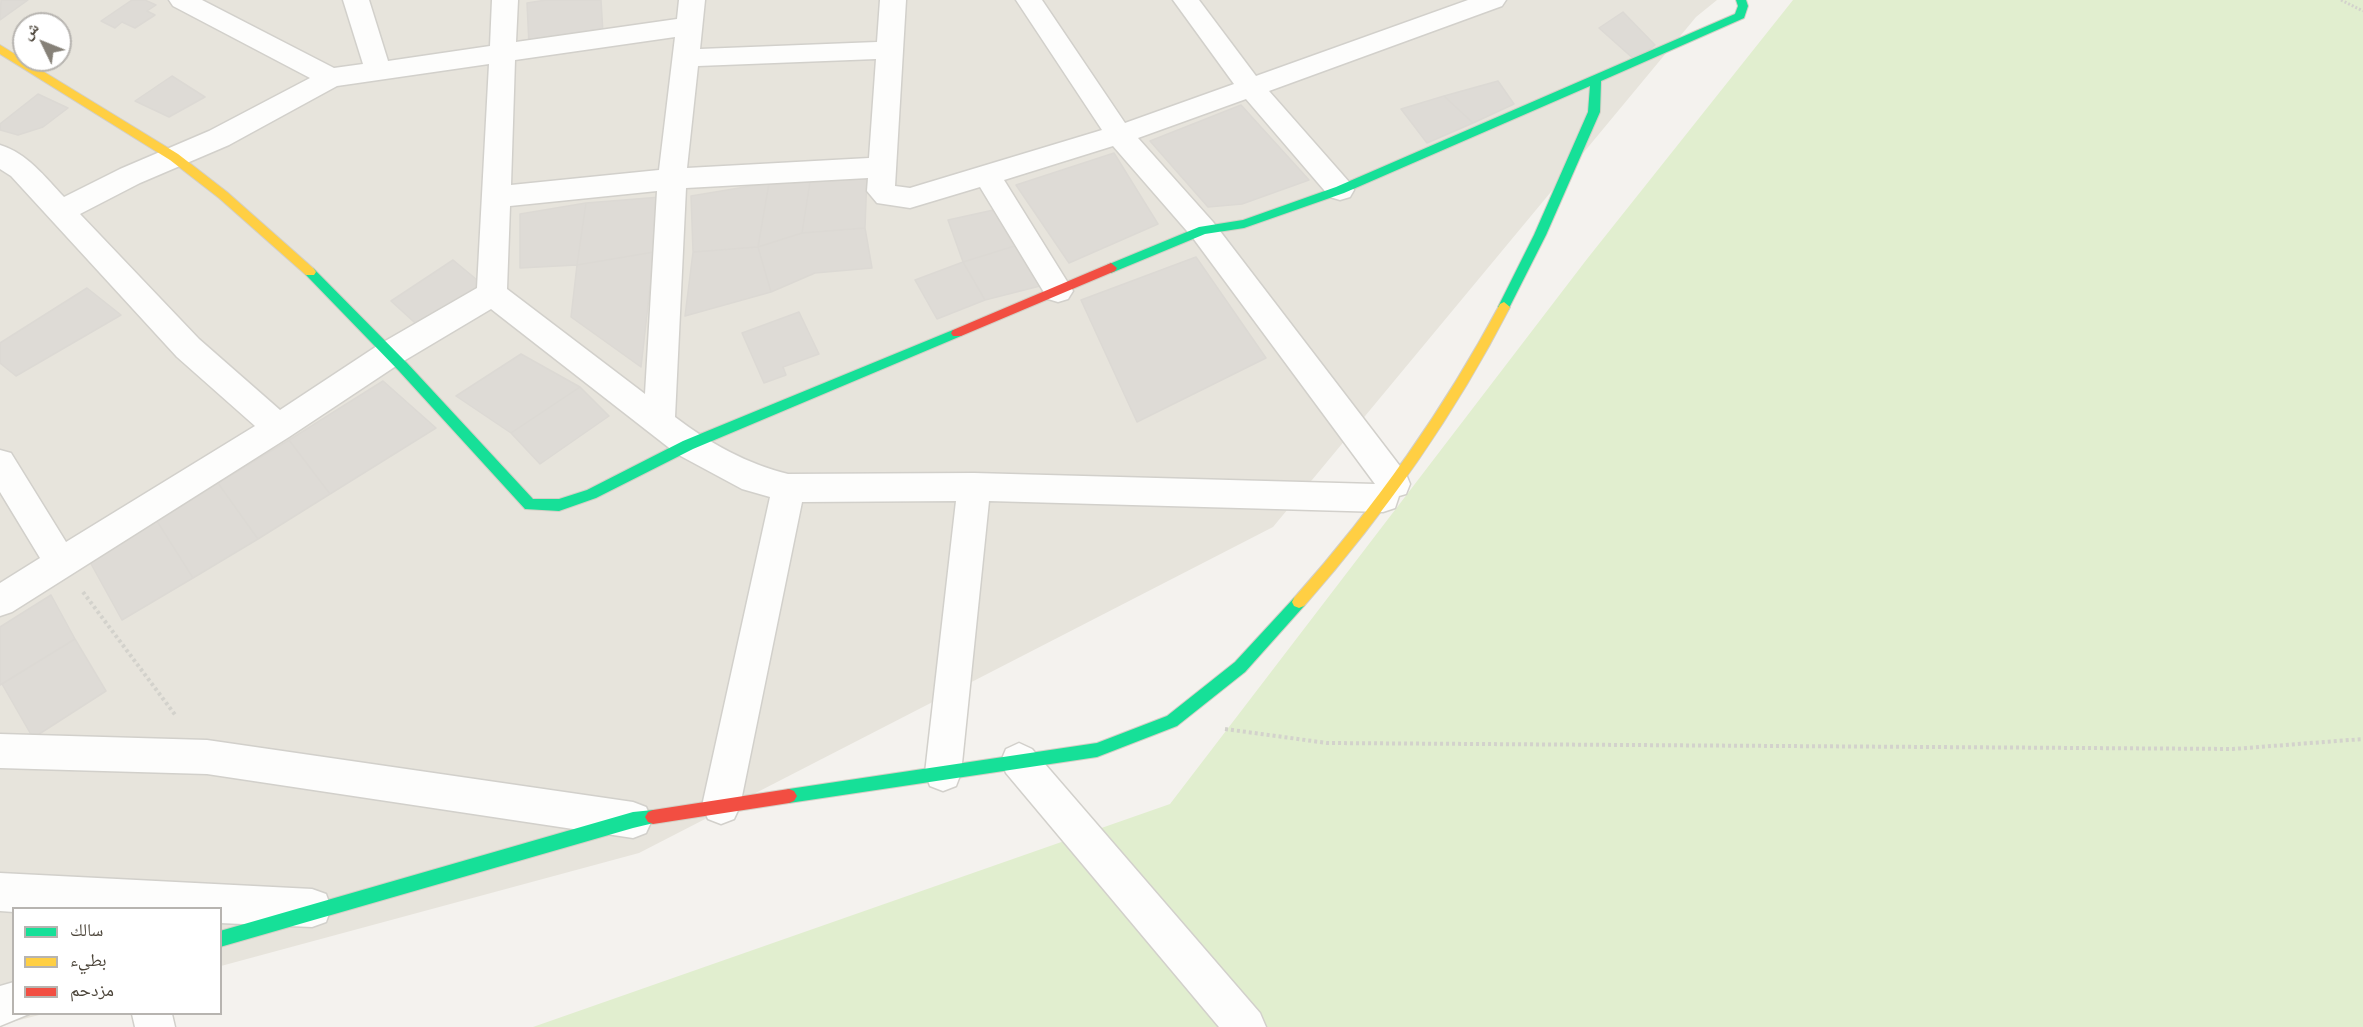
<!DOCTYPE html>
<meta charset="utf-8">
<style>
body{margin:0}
#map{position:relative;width:2363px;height:1027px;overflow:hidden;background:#f4f2ee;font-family:Figtree,"Noto Naskh Arabic",sans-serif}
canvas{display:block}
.legend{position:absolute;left:12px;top:907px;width:210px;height:108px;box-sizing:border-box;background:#fff;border:2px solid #b7b4b0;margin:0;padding:8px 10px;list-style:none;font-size:18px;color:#4b4439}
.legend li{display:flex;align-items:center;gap:12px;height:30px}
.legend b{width:30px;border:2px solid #b7b4b0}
.north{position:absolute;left:12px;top:12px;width:60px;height:60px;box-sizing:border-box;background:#fff;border:2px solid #b7b4b0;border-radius:50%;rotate:313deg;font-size:16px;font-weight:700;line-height:24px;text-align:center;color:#4b4439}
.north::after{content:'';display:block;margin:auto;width:21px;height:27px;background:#868178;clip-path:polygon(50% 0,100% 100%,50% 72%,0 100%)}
</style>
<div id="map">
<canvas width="2363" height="1027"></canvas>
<ul class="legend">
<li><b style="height:8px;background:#16e098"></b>سالك</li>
<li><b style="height:8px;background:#ffcf43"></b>بطيء</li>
<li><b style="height:8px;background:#f24e42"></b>مزدحم</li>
</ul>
<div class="north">ش</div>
</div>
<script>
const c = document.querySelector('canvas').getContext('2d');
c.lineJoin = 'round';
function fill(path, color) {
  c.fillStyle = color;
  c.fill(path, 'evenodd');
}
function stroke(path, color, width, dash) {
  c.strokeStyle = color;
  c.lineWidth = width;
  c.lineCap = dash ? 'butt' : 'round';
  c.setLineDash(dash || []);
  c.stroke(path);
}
fill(new Path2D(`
 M0,0H1717L1696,17L1273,527L639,853L221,966L220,908H14V1014H43L0,1025ZM24,24H60V60H24Z`), '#e7e4dc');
fill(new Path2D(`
 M1793,0H2363V1027H533L1170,804L1587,259Z`), '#e1eecf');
const building = new Path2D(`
 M1,0H28L0,20Z
 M132,0H145L156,5L147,11L155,15L135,28L122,22L115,28L101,21Z
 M546,0H601L603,33L529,45L527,3Z
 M1623,12L1655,45L1636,61L1599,28Z
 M172,76L205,97L169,117L135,101Z
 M1498,81L1514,104L1473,123L1444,96Z
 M38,94L68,108L43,127L18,135L0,130V124Z
 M1444,96L1473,123L1427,143L1401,109Z
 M1241,105L1309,180L1242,204L1208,207L1150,141Z
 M1114,153L1158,224L1069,263L1016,185Z
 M867,175L865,228L802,233L810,182Z
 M810,182L802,233L758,247L769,183Z
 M769,183L758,247L693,252L691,196Z
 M661,197L654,252L577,265L586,203Z
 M586,203L577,265L520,268V214Z
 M998,209L1021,244L963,262L948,220Z
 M865,228L872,268L815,273L771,292L758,247L802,233Z
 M1021,244L1044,285L985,300L963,262Z
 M758,247L771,292L685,316L693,252Z
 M654,252L641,367L571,317L577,265Z
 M1196,257L1266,358L1137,422L1081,300Z
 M453,260L488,289L425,332L391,301Z
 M963,262L985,300L937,319L915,280Z
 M87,288L121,315L16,376L0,363V343Z
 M799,312L819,354L783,367L786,375L764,383L742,333Z
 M521,354L580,387L511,433L456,396Z
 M383,381L436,428L330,494L289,440Z
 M580,387L609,416L540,464L511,433Z
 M289,440L330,494L258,539L218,483Z
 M218,483L258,539L193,578L157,521Z
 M157,521L193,578L122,620L90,562Z
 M51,595L75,639L0,685V627Z
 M75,639L106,691L33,738L2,684Z`);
fill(building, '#dedbd6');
stroke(building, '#dcd9d4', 1.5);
const street = new Path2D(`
 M169,0H202L334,68L363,64L343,0H369L388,61L490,46L492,0H518L516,42L677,19L679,0H705L700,49L877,42L880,0H906L895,186L910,188L1102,130L1016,0H1042L1125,123L1234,84L1173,0H1199L1256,76L1468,0H1506L1502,6L1269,91L1350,183L1354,190L1350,197L1340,200L1330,197L1246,99L1138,138L1213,222L1406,474L1410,484L1406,494L1399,496L1395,508L1383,512L989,501L961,773L956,786L943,791L930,786L925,773L956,501L802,502L740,806L734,819L721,824L708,819L702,806L770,497L742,489L677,454L491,309L402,362L289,437L12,612L0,616V583L40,558L0,492V450L11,453L66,542L255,426L177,357L11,176L0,169V145C27,153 45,177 64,197L120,169L209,131L310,78L173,6ZM675,37L659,170L511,185L515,60ZM876,59L869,158L687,168L698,66ZM489,64L477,288L380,344L280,410L199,339L80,214L140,183L229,145L337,86ZM1113,146L1193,238L1375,484L974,473L788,474C747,464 709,443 675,417L686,188L868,178L867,191L877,203L910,208L980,187L1048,299L1058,302L1068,299L1073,291L1004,180ZM657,191L645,394L507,289L510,206Z
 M0,734L207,740L633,802L646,807L652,820L646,833L633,838L207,774L0,768Z
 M1019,743L1032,749L1260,1013L1266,1027H1219L1006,773L1001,761L1006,749Z
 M0,873L312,889L326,894L331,908L326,922L312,927L220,923V908H14V912L0,911Z
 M14,982V1014H29L0,1026V986Z
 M132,1014H172L175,1027H135Z`);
const fast = new Path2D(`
 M1736,0H1746L1748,6L1744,18L1601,81L1600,112L1546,235L1508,310L1504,312L1498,307L1534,235L1588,112L1590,86L1344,193L1244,228L1205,234L1111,273L1105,268L1107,265L1199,227L1243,220L1336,187L1735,14L1738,6Z
 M310,267L314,269L407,363L533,499H559L587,490L683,441L953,330H961L963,333L961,336L693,449L596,498L559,511L525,509L399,371L306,275L304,272L306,269Z
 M1299,596L1304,598L1306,602L1304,606L1245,672L1177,726L1097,757L789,803L784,801L781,796L784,791L789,789L1097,743L1167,716L1235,662L1294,598Z
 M653,810L658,812L661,817L658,822L633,828L220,947V931L633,812Z`);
const slow = new Path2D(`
 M0,45L178,154L227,192L314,269L316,272L314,275H306L219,198L170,160L0,54Z
 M1504,302L1510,307C1454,416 1385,514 1304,606L1299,608L1294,606L1292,602L1294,598C1375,507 1443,411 1500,304Z`);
const jam = new Path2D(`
 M1111,263L1117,268L1115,271L961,336H953L951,333L953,330Z
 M789,789L794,791L797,796L794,801L789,803L653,824L648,822L645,817L648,812L653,810Z`);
stroke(street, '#d2d0cb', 3);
stroke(fast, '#d3cfc5', 2);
stroke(slow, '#d3cfc5', 2);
stroke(jam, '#d3cfc5', 2);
stroke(new Path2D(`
 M2341,0L2363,11`), '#d3d2cc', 3, [2, 2]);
stroke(new Path2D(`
 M83,592L176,716
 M1225,729L1327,743L2233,749L2363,739`), '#d3d2cc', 4, [3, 3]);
fill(street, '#fdfdfc');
fill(fast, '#16e098');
fill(slow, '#ffcf43');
fill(jam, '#f24e42');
</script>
